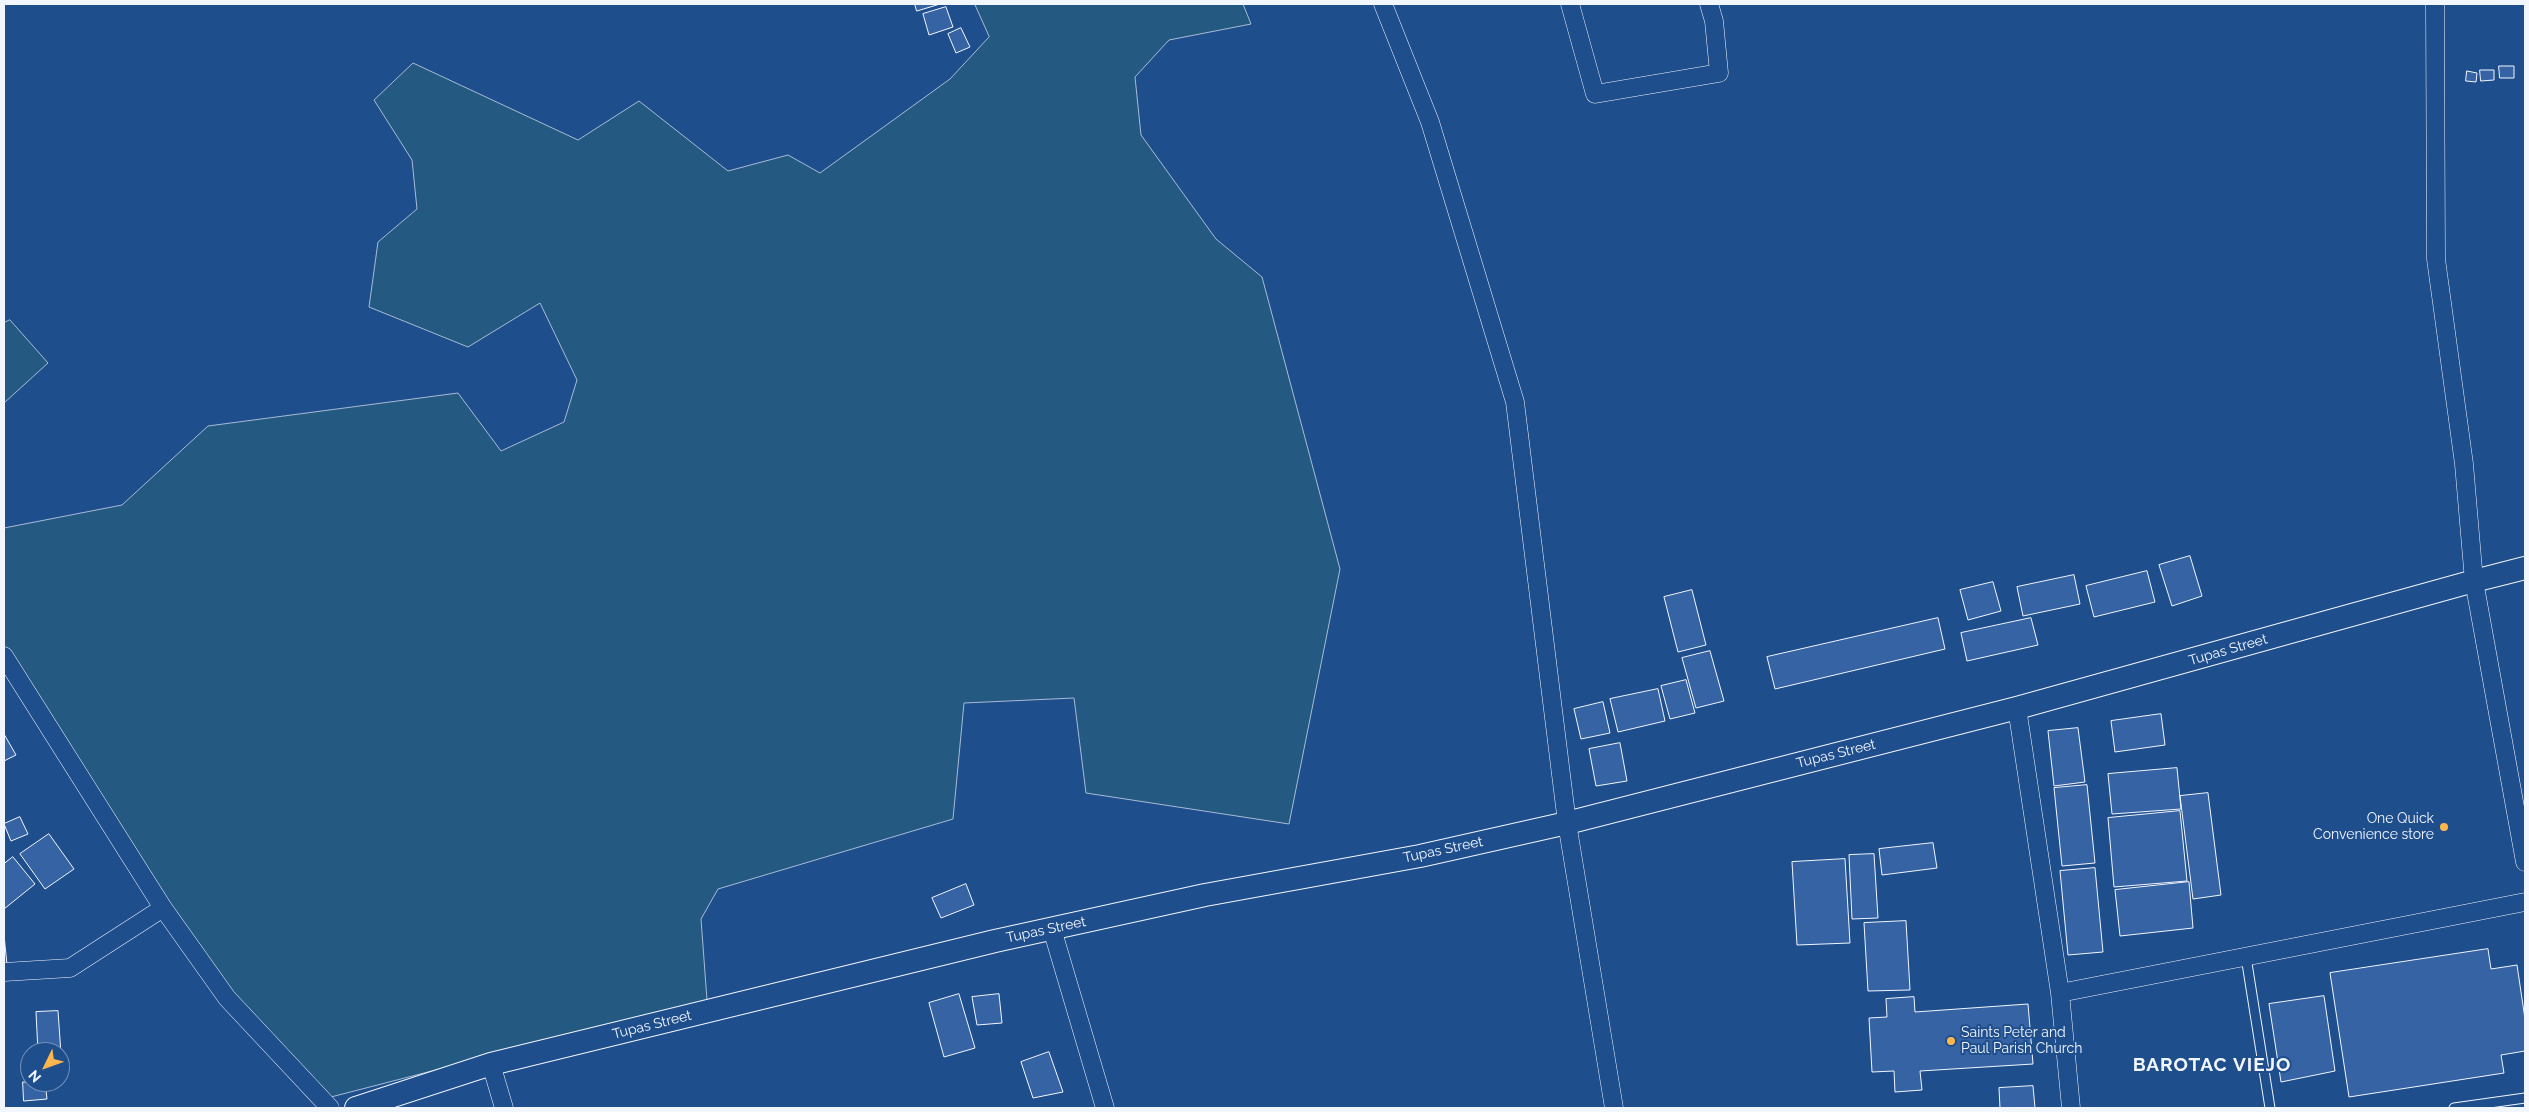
<!DOCTYPE html>
<style>
body{margin:0}
#map{position:relative;width:2529px;height:1112px;overflow:hidden;background:#1f4e8c;font-family:Raleway,sans-serif}
canvas{display:block}
.frame{position:absolute;inset:0;border:5px solid #f2f6ff;pointer-events:none}
.north{position:absolute;left:20px;top:1042px;width:50px;height:50px;box-sizing:border-box;background:#1f4e8c;border:1px solid #7391ba;border-radius:50%;rotate:228deg;font-size:14px;font-weight:700;line-height:20px;text-align:center;color:#f2f6ff}
.north::after{content:'';display:block;margin:auto;width:18px;height:22px;background:#ffb74d;clip-path:polygon(50% 0,100% 100%,50% 72%,0 100%)}
</style>
<div id="map">
<canvas width="2529" height="1112"></canvas>
<div class="frame"></div>
<div class="north">N</div>
</div>
<script>
const c = document.querySelector('canvas').getContext('2d');
c.lineJoin = 'round';
function fill(path, color) {
  c.fillStyle = color;
  c.fill(path, 'evenodd');
}
function stroke(path, color, width, dash) {
  c.strokeStyle = color;
  c.lineWidth = width;
  c.lineCap = dash ? 'butt' : 'round';
  c.setLineDash(dash || []);
  c.stroke(path);
}
function label(font, color, halo, rows, align = 'center') {
  c.font = font + ' Raleway,sans-serif';
  c.lineWidth = 4;
  c.setLineDash([]);
  c.textBaseline = 'middle';
  c.strokeStyle = halo;
  c.fillStyle = color;
  for (const [text, x, y, turn = 0] of rows) {
    c.save();
    c.translate(x, y);
    c.rotate((+turn || 0) * Math.PI / 180);
    c.textAlign = isNaN(turn) ? turn : align;
    if (halo) c.strokeText(text, 0, 0);
    c.fillText(text, 0, 0);
    c.restore();
  }
}
const green = new Path2D(`
 M975,4H1243L1251,24L1169,40L1135,77L1141,135L1216,239L1262,277L1340,569L1289,824L1086,793L1074,698L964,703L953,819L718,889L701,919L707,1000L331,1097L237,1008L25,684L4,646V528L122,505L208,426L458,393L501,451L564,422L577,380L540,303L468,347L369,307L378,242L417,209L412,160L374,100L413,63L578,140L639,101L728,171L788,155L820,173L950,79L989,37Z
 M10,320L48,363L4,403V323Z`);
fill(green, '#245a82');
stroke(green, '#a8bbd7', 1);
const building = new Path2D(`
 M915,4H940L917,11Z
 M946,7L953,27L929,35L923,14Z
 M961,28L970,47L956,53L948,34Z
 M2499,66H2514V78H2500Z
 M2480,70H2494V80L2481,81Z
 M2467,71L2477,73L2476,82L2466,81Z
 M2190,556L2202,596L2172,606L2159,565Z
 M2147,571L2155,602L2094,617L2086,586Z
 M2074,575L2080,604L2023,616L2017,587Z
 M1993,582L2001,611L1968,620L1960,590Z
 M1692,590L1706,645L1678,652L1664,597Z
 M1938,618L1945,649L1775,689L1767,657Z
 M2031,618L2038,645L1967,661L1961,633Z
 M1710,651L1724,701L1696,708L1682,658Z
 M1686,680L1695,713L1670,719L1661,686Z
 M1658,689L1665,721L1618,732L1610,699Z
 M1603,702L1610,733L1581,739L1574,709Z
 M2161,714L2165,745L2115,752L2111,721Z
 M2078,728L2085,782L2054,786L2048,731Z
 M4,734L16,755L4,761Z
 M1620,743L1627,781L1596,786L1589,749Z
 M2177,768L2181,809L2112,814L2108,774Z
 M2087,785L2095,863L2062,866L2054,788Z
 M2208,793L2221,895L2193,899L2180,796Z
 M2180,811L2187,881L2114,887L2108,818Z
 M20,817L28,834L11,841L4,824Z
 M49,834L74,869L45,889L20,854Z
 M1933,843L1937,868L1882,875L1879,849Z
 M1874,854L1878,918L1852,919L1849,855Z
 M13,857L35,884L4,909V864Z
 M1845,859L1850,943L1797,945L1792,862Z
 M2095,868L2103,952L2068,955L2060,871Z
 M2189,882L2193,928L2120,936L2115,890Z
 M966,884L974,905L941,918L932,898Z
 M1906,921L1910,990L1868,991L1864,923Z
 M4,935L7,965H4Z
 M2488,949L2491,969L2517,965L2525,1019V1051L2501,1055L2504,1073L2349,1097L2330,973Z
 M959,994L975,1048L944,1057L929,1003Z
 M999,994L1002,1023L977,1025L972,997Z
 M2324,996L2335,1071L2281,1082L2269,1004Z
 M1914,997L1915,1012L2028,1004L2033,1064L1920,1071L1922,1090L1895,1092L1894,1071L1872,1072L1869,1018L1887,1017L1886,999Z
 M58,1011L61,1054L60,1052H38L36,1012Z
 M1049,1052L1063,1092L1033,1098L1021,1062Z
 M23,1082H45L47,1099L24,1101Z
 M2033,1086L2035,1108H2000L1999,1088Z`);
fill(building, '#3563a3');
stroke(building, '#f2f6ff', 1);
const service = new Path2D(`
 M2246,957L2270,1108
 M2454,1108L2525,1098`);
const minor = new Path2D(`
 M1383,4L1430,122L1515,402L1567,823L1614,1108
 M1570,4L1595,94L1719,73L1714,21L1709,4
 M2435,4L2436,259L2464,464L2474,581L2525,862
 M4,656L163,908L227,998L330,1108
 M2017,708L2060,993L2071,1108
 M1052,929L1105,1108
 M4,972L70,968L163,908
 M2060,993L2525,902
 M491,1064L504,1108`);
const tertiary = new Path2D(`
 M356,1108L491,1064L995,941L1205,895L1420,856L1567,823L2017,708L2474,581L2525,568`);
stroke(service, '#f2f6ff', 11);
stroke(minor, '#f2f6ff', 19);
stroke(tertiary, '#f2f6ff', 24);
stroke(service, '#1f4e8c', 9);
stroke(minor, '#1f4e8c', 18);
stroke(tertiary, '#1f4e8c', 22);
for (const [x, y, r, color] of [
 [2444,827,5,"#ffb74d"],
 [1951,1041,5,"#ffb74d"]
]) {
  const dot = new Path2D();
  dot.arc(x, y, r, 0, 2 * Math.PI);
  c.fillStyle = color;
  c.fill(dot);
  stroke(dot, '#1f4e8c', 2);
}
label('14px', '#f2f6ff', '#1f4e8c', [
 ["Tupas Street",2228,650,-16],
 ["Tupas Street",1836,754,-14],
 ["Tupas Street",1443,850,-12],
 ["Tupas Street",1046,930,-12],
 ["Tupas Street",652,1025,-14]
]);
label('14px', '#f2f6ff', '#1f4e8c', [
 ["One Quick",2434,819],
 ["Convenience store",2434,835],
 ["Saints Peter and",1961,1033,"left"],
 ["Paul Parish Church",1961,1049,"left"]
], 'right');
c.letterSpacing = '1px';
label('bold 19px', '#f2f6ff', '#1f4e8c', [
 ["BAROTAC VIEJO",2212,1065]
]);
c.letterSpacing = '0px';
</script>
